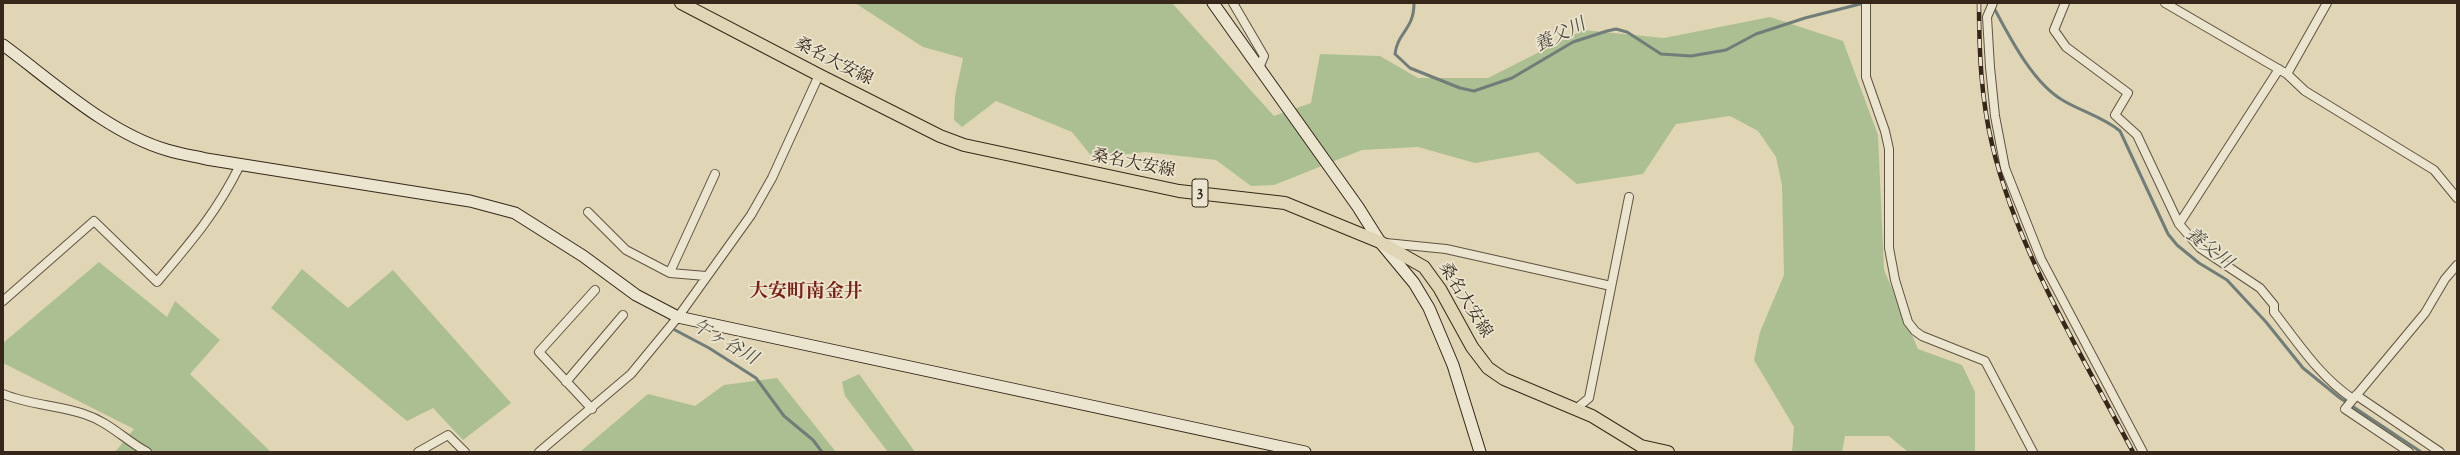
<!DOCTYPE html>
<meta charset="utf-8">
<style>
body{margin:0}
#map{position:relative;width:2460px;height:455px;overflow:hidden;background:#e0d6b5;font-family:"Sorts Mill Goudy",serif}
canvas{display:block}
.frame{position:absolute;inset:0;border:4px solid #36271a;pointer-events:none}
</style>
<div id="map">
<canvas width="2460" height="455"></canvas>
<div class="frame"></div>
</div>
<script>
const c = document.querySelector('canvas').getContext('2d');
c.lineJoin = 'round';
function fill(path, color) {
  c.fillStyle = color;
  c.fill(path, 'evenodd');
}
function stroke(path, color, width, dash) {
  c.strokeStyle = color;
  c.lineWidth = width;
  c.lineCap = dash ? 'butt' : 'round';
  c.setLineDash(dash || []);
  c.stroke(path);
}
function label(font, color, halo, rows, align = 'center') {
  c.font = font + ' "Sorts Mill Goudy","Noto Serif JP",serif';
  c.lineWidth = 3.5;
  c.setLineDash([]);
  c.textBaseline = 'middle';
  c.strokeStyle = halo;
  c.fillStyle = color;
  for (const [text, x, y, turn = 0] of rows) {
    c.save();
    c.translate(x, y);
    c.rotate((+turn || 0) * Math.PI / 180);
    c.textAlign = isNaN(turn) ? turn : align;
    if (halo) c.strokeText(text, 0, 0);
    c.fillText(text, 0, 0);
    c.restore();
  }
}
fill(new Path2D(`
 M855,3H1172L1274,116L1311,103L1320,54L1380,56L1418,78H1488L1583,30L1664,38L1770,17L1843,41L1878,135L1884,270L1918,349L1962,365L1975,392V452H1908L1889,436H1845L1842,452H1792L1794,427L1754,360L1760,332L1784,275L1782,185L1776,157L1758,131L1730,116L1676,124L1643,174L1577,184L1538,152L1475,163L1418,147L1362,150L1274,185L1251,186L1216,160L1145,152L1093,158L1072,132L996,101L962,127L954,120L955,96L963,58L923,47Z
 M99,262L167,317L175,301L220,340L190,374L271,452H115L134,429L3,363V343Z
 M302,269L348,308L393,270L511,403L463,440L433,408L407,421L271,308Z
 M859,374L915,452H888L845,396L842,382Z
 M777,378L836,452L581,451L648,394L695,406L724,385Z`), '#acbf92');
stroke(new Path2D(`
 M1414,3C1414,30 1398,31 1395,54L1410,68L1460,88L1474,91L1512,78L1573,42L1607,31L1616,29L1627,32L1661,54L1691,56L1726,50L1756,34L1805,18L1864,3
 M1993,6C2009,36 2033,84 2064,101C2083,112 2103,117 2120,131L2168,234L2177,245L2199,263L2227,280L2266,322L2303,368L2340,398L2421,452
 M675,330L709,348L756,378L784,416L813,440L822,452`), '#717d79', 3);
const street = new Path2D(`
 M1233,3L1264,56L1259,68
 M1866,3V77L1885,131L1889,149V248L1895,280L1908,322L1915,331L1922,336L1985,361L2033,452
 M1993,3L1987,17L1990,67L1995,116L2005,168L2041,259L2143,452
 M2065,3L2054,30L2066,47L2128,93L2115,115L2137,135L2179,224L2200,248L2260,288L2274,305V312C2298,343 2320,377 2353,399
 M2165,3L2287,74L2305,91L2434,170L2457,198
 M2287,74L2327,3
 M588,212L626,250L670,273L706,276
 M2179,224L2279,69
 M1386,243L1446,249L1611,286
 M670,272L715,174
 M3,301L94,221L157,282C191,242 217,212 240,165
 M566,382L623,315
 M3,394C29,405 58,405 84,414C109,422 125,440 147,452
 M2356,395L2440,452
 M1577,408L1589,398L1629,197
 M592,409L539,352L595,290
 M418,452L448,435L465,452
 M539,452L631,374L678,317L751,215L772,178L819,75
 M2409,452L2345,409L2425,313L2445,279L2457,265`);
const secondary = new Path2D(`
 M1213,3L1358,207L1380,242L1414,283L1429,308L1453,365L1480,452
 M3,45C52,81 108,133 167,150C180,154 193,156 206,159L470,201L515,213L583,256L636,295L678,317L1305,452`);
const primary = new Path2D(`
 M681,3L819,75L940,136L964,145L1179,191L1285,203L1380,242L1424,267L1440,289L1472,347L1488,368L1504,379L1592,416L1641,446L1668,452`);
stroke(street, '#605341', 10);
stroke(secondary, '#36271a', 13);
stroke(primary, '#36271a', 14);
stroke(street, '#ebe4cf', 8);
stroke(secondary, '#ebe4cf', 11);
stroke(primary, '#e0d6b5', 12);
const rail = new Path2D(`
 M1979,3C1979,51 1981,98 1992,144C2017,251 2082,355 2133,452`);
stroke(rail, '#36271a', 4.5);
stroke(rail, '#ebe4cf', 3, [9]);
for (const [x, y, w] of [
 [1200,193,16]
]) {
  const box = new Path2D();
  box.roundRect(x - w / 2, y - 14, w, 28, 3);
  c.fillStyle = '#ebe4cf';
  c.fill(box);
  stroke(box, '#36271a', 1);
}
label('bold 16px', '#36271a', null, [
 ["3",1200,193]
]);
label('17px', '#36271a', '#ebe4cf', [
 ["桑名大安線",833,63,27],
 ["桑名大安線",1133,165,11],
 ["桑名大安線",1464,301,58]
]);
label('italic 18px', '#4f4b42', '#ebe4cf', [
 ["養父川",1561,37,-26],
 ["養父川",2208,250,38],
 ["午ヶ谷川",724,344,30]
]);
label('bold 19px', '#7a1f14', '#ebe4cf', [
 ["大安町南金井",806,294]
]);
</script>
